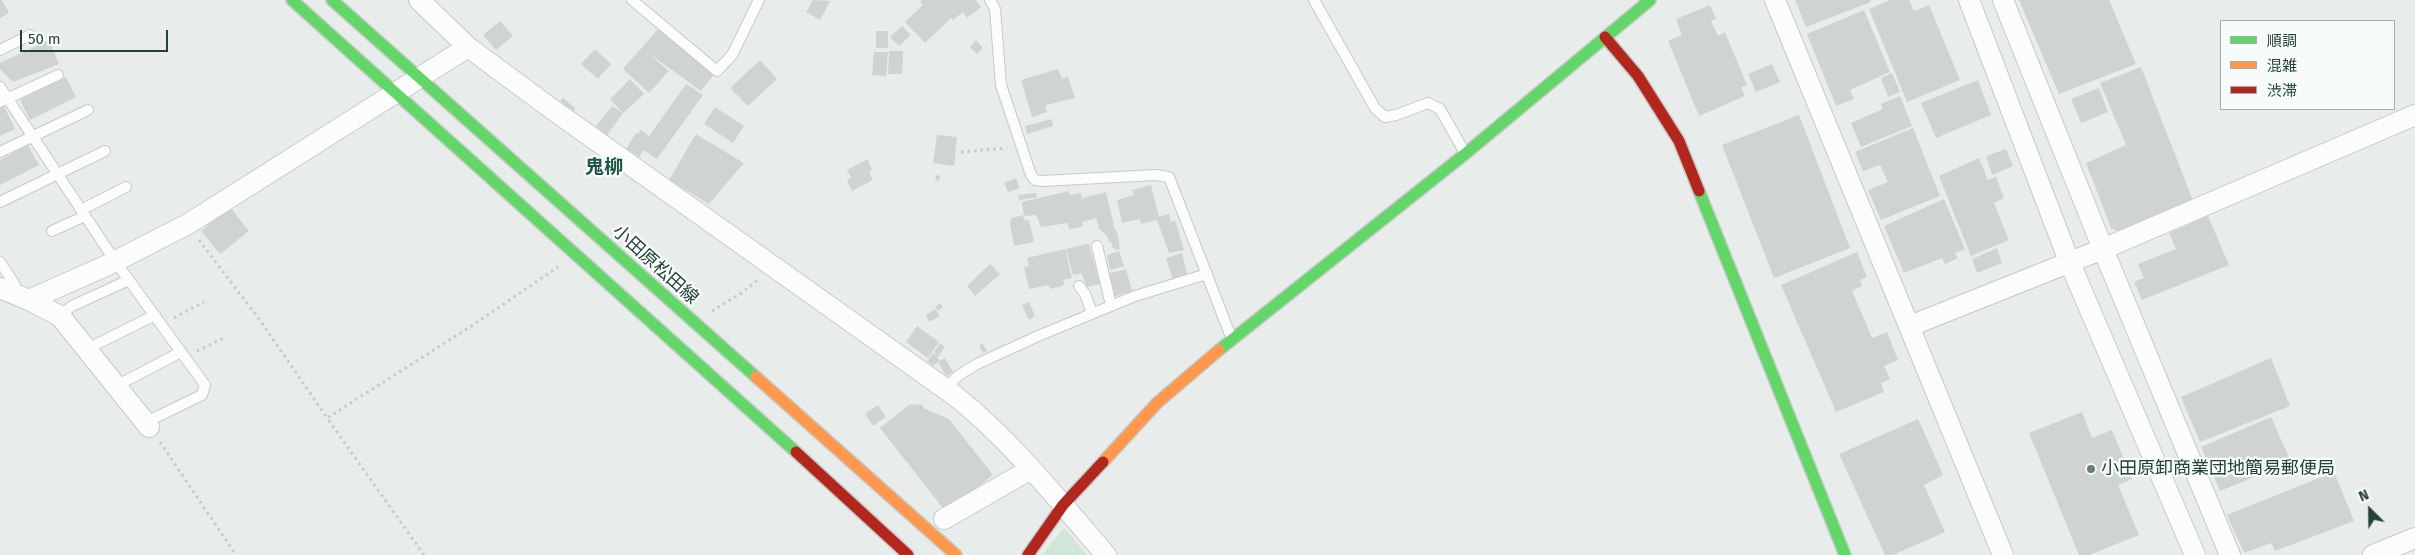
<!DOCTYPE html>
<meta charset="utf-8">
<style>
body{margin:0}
#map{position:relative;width:2415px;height:555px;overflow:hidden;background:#e8edeb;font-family:"Fira Sans","Noto Sans JP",sans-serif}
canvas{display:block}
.legend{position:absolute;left:2220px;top:20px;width:175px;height:90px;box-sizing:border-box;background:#f7fbf9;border:1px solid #a3b1ad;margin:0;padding:6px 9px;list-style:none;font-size:15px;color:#24423a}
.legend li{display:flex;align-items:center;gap:10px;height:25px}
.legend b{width:25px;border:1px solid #a3b1ad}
.north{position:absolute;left:2345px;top:485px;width:50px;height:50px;-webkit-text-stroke:4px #f7fbf9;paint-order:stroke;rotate:337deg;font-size:14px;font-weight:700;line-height:20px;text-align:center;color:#24423a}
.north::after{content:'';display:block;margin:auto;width:18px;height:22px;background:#24423a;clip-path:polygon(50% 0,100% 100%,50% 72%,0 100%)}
.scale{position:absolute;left:20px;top:30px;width:148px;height:22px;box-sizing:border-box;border:2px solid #24423a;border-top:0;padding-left:6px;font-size:15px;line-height:18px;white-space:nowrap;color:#24423a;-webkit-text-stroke:4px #f7fbf9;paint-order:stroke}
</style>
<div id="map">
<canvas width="2415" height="555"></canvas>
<ul class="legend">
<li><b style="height:6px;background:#63d668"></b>順調</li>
<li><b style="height:6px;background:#ff974d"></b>混雑</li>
<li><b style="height:6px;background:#b3261e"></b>渋滞</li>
</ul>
<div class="north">N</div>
<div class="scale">50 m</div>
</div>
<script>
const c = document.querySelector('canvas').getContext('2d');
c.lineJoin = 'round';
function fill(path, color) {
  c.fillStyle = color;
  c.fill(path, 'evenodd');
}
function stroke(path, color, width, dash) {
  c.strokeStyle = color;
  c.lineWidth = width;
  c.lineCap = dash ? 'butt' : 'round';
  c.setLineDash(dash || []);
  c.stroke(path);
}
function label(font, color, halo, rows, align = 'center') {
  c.font = font + ' "Fira Sans","Noto Sans JP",sans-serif';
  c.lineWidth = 4.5;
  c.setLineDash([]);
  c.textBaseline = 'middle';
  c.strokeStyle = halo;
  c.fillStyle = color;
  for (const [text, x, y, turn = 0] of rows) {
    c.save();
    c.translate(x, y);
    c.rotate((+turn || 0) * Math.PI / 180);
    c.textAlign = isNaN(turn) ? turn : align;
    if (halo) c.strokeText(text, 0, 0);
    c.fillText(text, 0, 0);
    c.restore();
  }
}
fill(new Path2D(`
 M1064,528L1087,555H1042Z`), '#d1e6d8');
fill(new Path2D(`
 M0,0H2L9,13L0,18Z
 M813,0L830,1L820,20L806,12Z
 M922,0H976L981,7L967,18L963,12L953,20L951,18L925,43L905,22L923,5L920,2Z
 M1795,0H1870L1871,2L1806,27Z
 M1890,0H1909L1914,11L1929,5L1960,80L1907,102L1869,9Z
 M2019,0H2109L2136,64L2059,94Z
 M1710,5L1716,19L1711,21L1718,36L1725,32L1747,85L1741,87L1745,96L1699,116L1668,41L1682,35L1676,19Z
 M1864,10L1890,72L1850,90L1854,99L1836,106L1807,34Z
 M500,21L513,36L496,50L483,35Z
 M902,26L911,35L899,46L890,37Z
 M660,27L715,73L701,91L647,52L669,71L649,93L623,69Z
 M876,31H888V48H876Z
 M49,40L59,64L13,82L0,69V63Z
 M976,40L983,48L977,54L970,47Z
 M595,49L611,64L598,79L581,64Z
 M889,51H903L902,74H888Z
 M874,52H888L886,76L872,75Z
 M760,60L777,79L748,106L730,88Z
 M1772,64L1780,82L1756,92L1748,74Z
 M2141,67L2194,203L2120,233L2111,228L2086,163L2126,145L2100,83Z
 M1058,69L1062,79L1068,76L1075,98L1045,105L1047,112L1032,117L1021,80Z
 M1892,73L1900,92L1888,97L1881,78Z
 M66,77L76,97L30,120L20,100Z
 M630,79L644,94L623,113L607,135L596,126L612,106L623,113L610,99Z
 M1978,80L1991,115L1936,138L1921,103Z
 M686,84L703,95L657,159L644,150L639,157L626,149L636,133L638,134L641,130L649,136Z
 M2099,88L2108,112L2081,123L2071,99Z
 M1900,96L1912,126L1861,147L1851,123L1883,109L1881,104Z
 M563,98L575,108L574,112L560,101Z
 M4,106L15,129L0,136V108Z
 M715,107L744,126L733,143L704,124Z
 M1799,115L1850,248L1774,278L1722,145Z
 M1052,119L1053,126L1027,134L1025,126Z
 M1913,128L1940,196L1881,220L1868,190L1888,182L1880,165L1863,171L1855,152Z
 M696,134L744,163L709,204L669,180Z
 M937,135L957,137L954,166L933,163Z
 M28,145L39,165L0,185V160Z
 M2006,149L2013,166L1992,175L1986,156Z
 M1979,158L1988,180L1996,177L2004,198L1994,203L2009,240L1971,256L1939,176Z
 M868,159L872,170L869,172L873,180L852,191L847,180L851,178L847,170Z
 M936,175L940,176L939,181L935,180Z
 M1016,178L1020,188L1008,192L1004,183Z
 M1151,185L1159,217L1169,214L1171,222L1175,220L1184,250L1169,253L1157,220L1141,224L1140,219L1122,223L1117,200L1134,195L1132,190Z
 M1069,191L1070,195L1081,193L1083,203V198L1106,192L1114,226L1108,227L1113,226L1117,232L1120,249L1116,250L1112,247L1111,241L1109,242L1107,236L1099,229L1096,218L1082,222L1083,227L1069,229L1068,223L1041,227L1036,215L1024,216L1022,202Z
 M1036,193L1037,197L1019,200L1018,195Z
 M1944,199L1965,249L1955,253L1958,258L1945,264L1942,258L1904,273L1884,226Z
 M230,207L249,231L220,254L201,231Z
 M1023,215L1025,221L1029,220L1034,242L1014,246L1010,224L1011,218Z
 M2208,216L2229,265L2142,300L2134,282L2144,278L2138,264L2176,249L2169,233Z
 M1086,244H1089L1100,284L1087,287L1081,273L1073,275L1066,249Z
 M1997,248L2002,263L1977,273L1972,259Z
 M1065,249L1072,278L1063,280L1065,285L1050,289L1049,285L1029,289L1024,267L1029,266L1027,258Z
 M1119,251L1124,266L1110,270L1107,255Z
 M1857,252L1867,277L1860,280L1862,286L1852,291L1872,338L1887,332L1898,360L1884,366L1890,379L1881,383L1884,392L1836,412L1781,285Z
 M1182,253L1188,277L1173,281L1166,258Z
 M990,264L1000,274L975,296L967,286Z
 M1126,269L1132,291L1113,297L1107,274Z
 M1029,302L1035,316L1029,320L1022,305Z
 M940,303L943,307L938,311L935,307Z
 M935,309L940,316L929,322L926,315Z
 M917,326L939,342L928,358L906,342Z
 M940,343L945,347L937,358L940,360L938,362L945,358L953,372L946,376L938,362L933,366L927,361L933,353L938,355L934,352Z
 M983,344L987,351L983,353L979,345Z
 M2271,358L2290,406L2200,442L2181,397Z
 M921,404L925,409L949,419L993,475L946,512L880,428L909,405Z
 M878,405L886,417L873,426L865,414Z
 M2082,412L2092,438L2112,430L2132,479L2118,485L2139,535L2089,555H2079L2029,433Z
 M2271,417L2291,462L2220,491L2201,447Z
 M1918,419L1943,475L1924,485L1945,532L1893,555H1885L1839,454Z
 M2334,472L2354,521L2275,551L2271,543L2244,553L2227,515Z`), '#cfd4d2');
const lane = new Path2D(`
 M632,0L717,71L732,55L759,0
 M990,0L995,9L1001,85L1031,175L1035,180L1043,181L1155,175L1169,177L1231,337
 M1314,0L1375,108L1385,117L1396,115L1428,103L1440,109L1465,153
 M0,50L30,35
 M0,87L115,261L205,385L202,395L146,422
 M0,102L58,75
 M0,152L88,110
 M0,202L105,151
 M81,210L126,187
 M52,231L85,216
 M1097,246L1111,305
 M0,262L15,285L17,294
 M1079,286L1085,294L1092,313
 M60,316L72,306L129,280
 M87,349L155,315
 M116,386L181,352
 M945,388L959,375L977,364L1038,336L1135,296L1207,274`);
const street = new Path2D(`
 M419,0L468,47L549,107L954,395C1012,441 1058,500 1106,555
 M1775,0L2003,555
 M1969,0L2069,261L2195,555
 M2003,0L2103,249L2230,555
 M0,288L29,300L60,316L149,427
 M29,300L110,264L188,224L468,47
 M1910,326L2103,249L2415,115
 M944,519L1031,469
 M2373,555L2415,538`);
const fast = new Path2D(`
 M292,0L796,452
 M332,0L756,377
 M1699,191L1845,555
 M1219,350L1465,154L1650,0`);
const slow = new Path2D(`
 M756,377L956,555
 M1103,462L1157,403L1219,350`);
const jam = new Path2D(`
 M1605,37L1638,76L1679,141L1699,191
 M796,452L908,555
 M1028,555L1063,505L1103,462`);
stroke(lane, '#c5cac8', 12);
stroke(street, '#c5cac8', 22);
stroke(fast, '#c3cbc8', 14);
stroke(slow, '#c3cbc8', 14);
stroke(jam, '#c3cbc8', 14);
stroke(new Path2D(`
 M961,152L1007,148
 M199,240L262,323L327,418
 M712,311L740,294L758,280
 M174,318L204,302
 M197,351L224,338
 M160,442L236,555
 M424,555L327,418L470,327L558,267`), '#c3ccca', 3, [2.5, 4]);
stroke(lane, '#fcfcfc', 10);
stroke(street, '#fcfcfc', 20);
stroke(fast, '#63d668', 11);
stroke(slow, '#ff974d', 11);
stroke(jam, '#b3261e', 11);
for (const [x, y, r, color] of [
 [2091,469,5,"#697e78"]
]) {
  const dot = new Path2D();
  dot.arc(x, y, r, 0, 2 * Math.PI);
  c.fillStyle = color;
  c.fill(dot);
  stroke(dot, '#f7fbf9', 2);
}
label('18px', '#24423a', '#f7fbf9', [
 ["小田原松田線",655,265,42]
]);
label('18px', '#24423a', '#f7fbf9', [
 ["小田原卸商業団地簡易郵便局",2101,469]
], 'left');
label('bold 19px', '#1f5548', '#f7fbf9', [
 ["鬼柳",604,168]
]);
</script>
